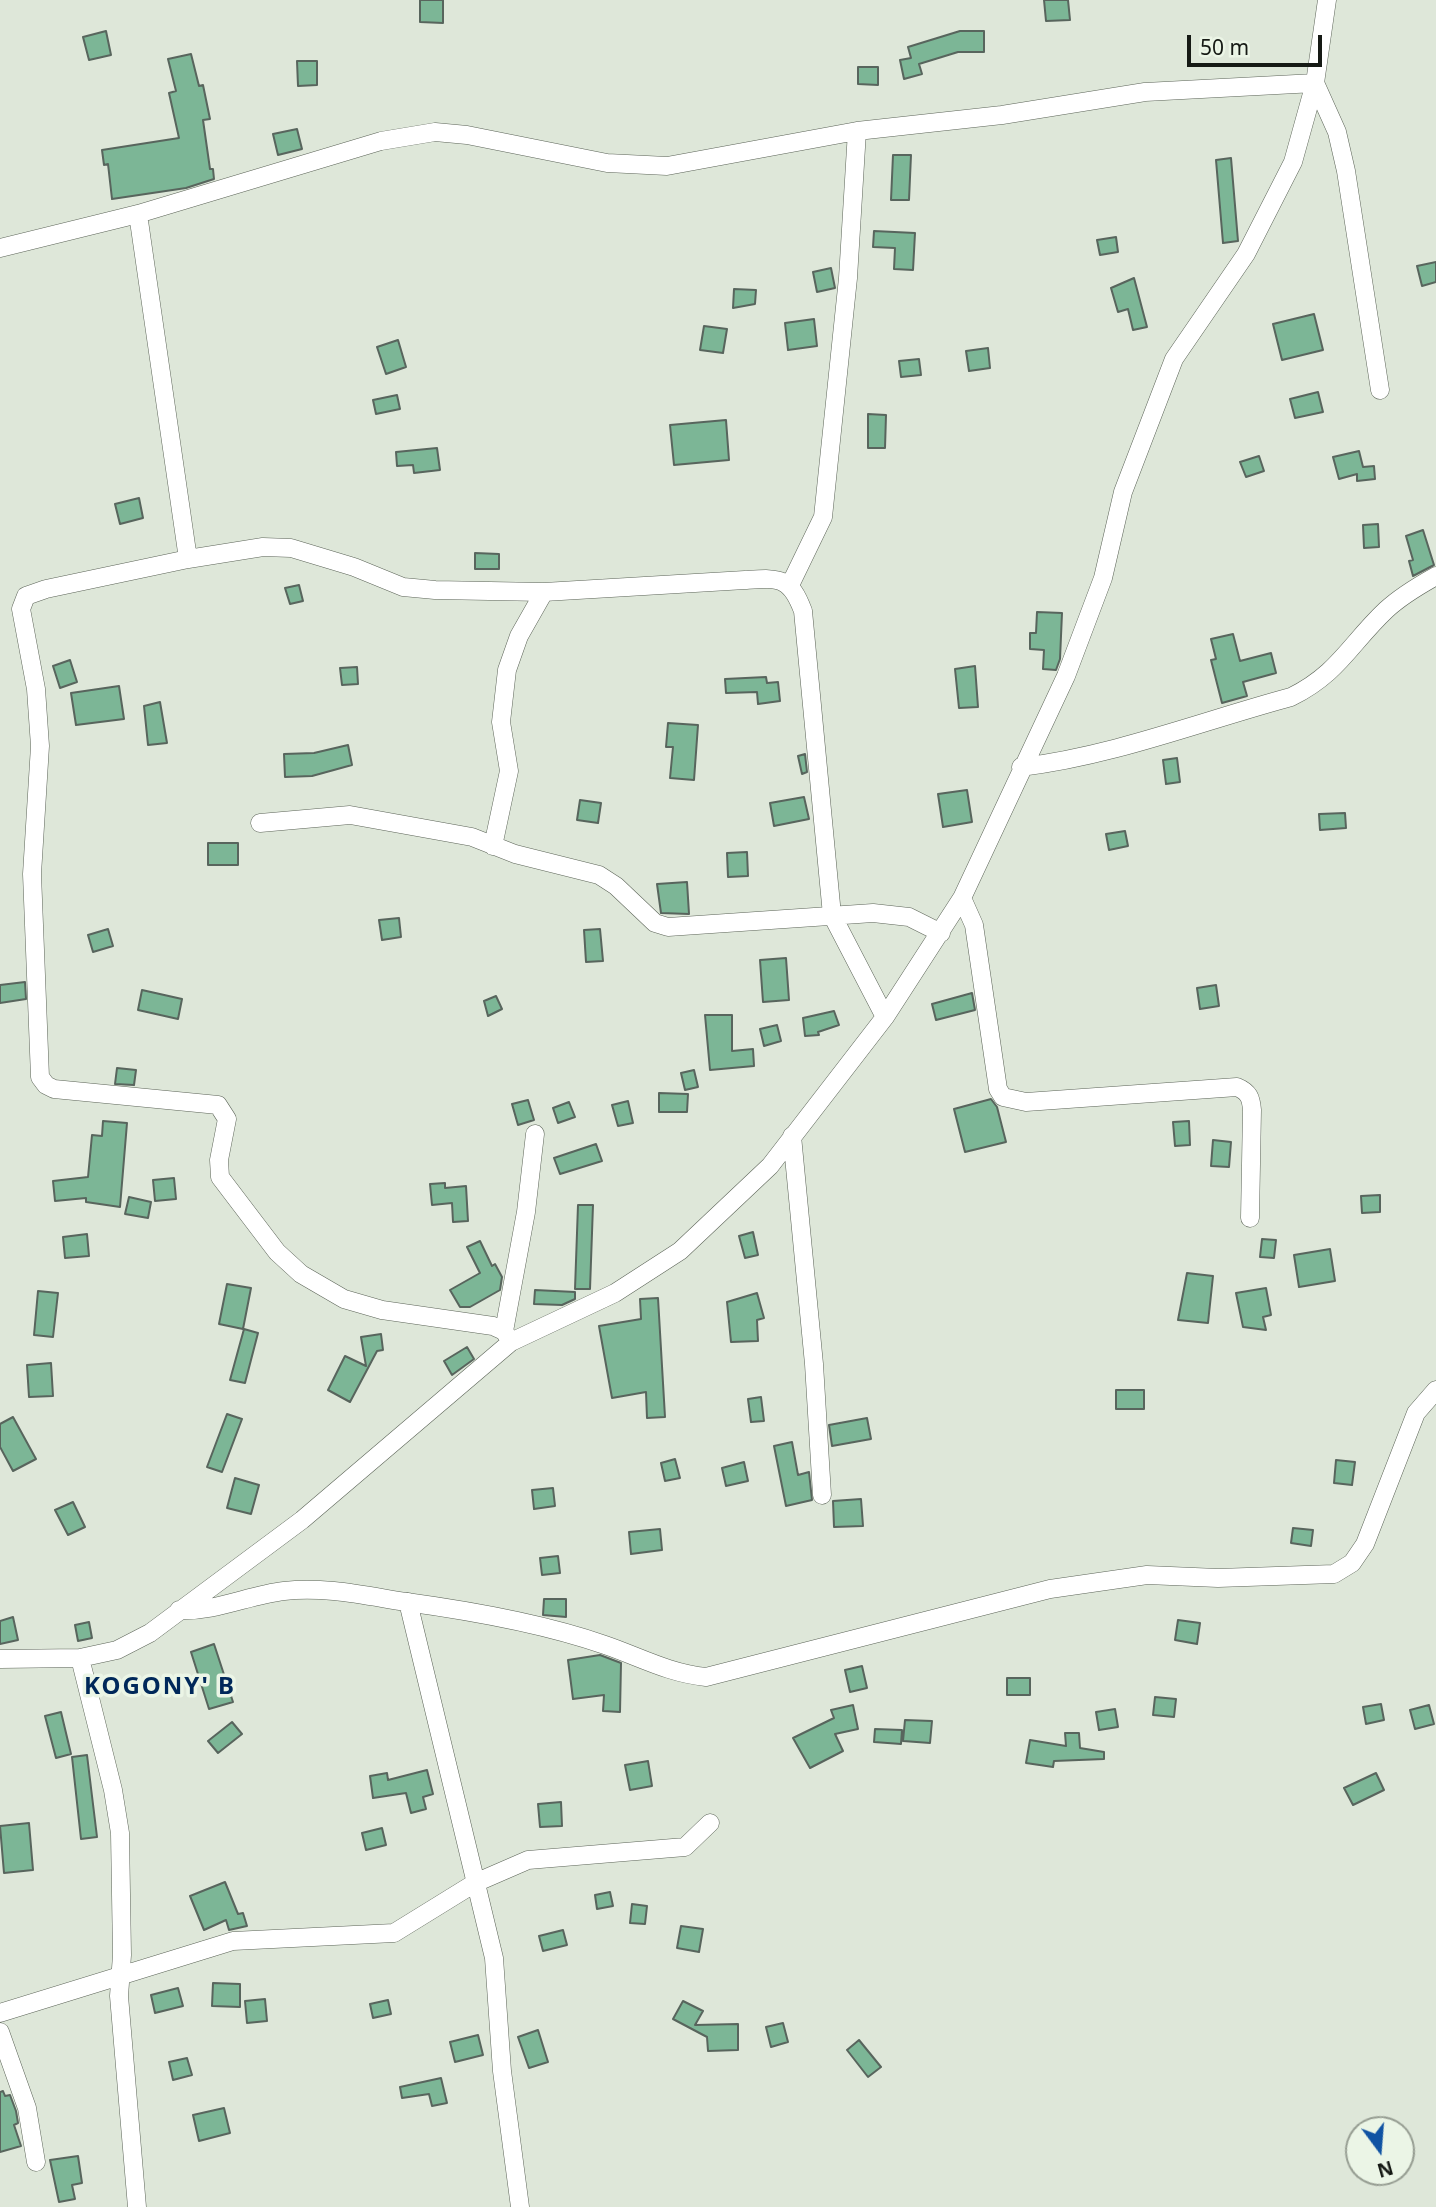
<!DOCTYPE html>
<style>
body{margin:0}
#map{position:relative;width:1436px;height:2207px;overflow:hidden;background:#dee7d9;font-family:"Noto Sans",sans-serif}
canvas{display:block}
.north{position:absolute;left:1345px;top:2116px;width:70px;height:70px;box-sizing:border-box;background:#ebf5e6;border:2px solid #969d92;border-radius:50%;rotate:164deg;font-size:19px;font-weight:700;line-height:28px;text-align:center;color:#161a15}
.north::after{content:'';display:block;margin:auto;width:24px;height:32px;background:#1053a3;clip-path:polygon(50% 0,100% 100%,50% 72%,0 100%)}
.scale{position:absolute;left:1187px;top:35px;width:135px;height:32px;box-sizing:border-box;border:4px solid #161a15;border-top:0;padding-left:9px;font-size:21px;line-height:24px;white-space:nowrap;color:#161a15;-webkit-text-stroke:5px #ebf5e6;paint-order:stroke}
</style>
<div id="map">
<canvas width="1436" height="2207"></canvas>
<div class="north">N</div>
<div class="scale">50 m</div>
</div>
<script>
const c = document.querySelector('canvas').getContext('2d');
c.lineJoin = 'round';
function fill(path, color) {
  c.fillStyle = color;
  c.fill(path, 'evenodd');
}
function stroke(path, color, width, dash) {
  c.strokeStyle = color;
  c.lineWidth = width;
  c.lineCap = dash ? 'butt' : 'round';
  c.setLineDash(dash || []);
  c.stroke(path);
}
function label(font, color, halo, rows, align = 'center') {
  c.font = font + ' "Noto Sans",sans-serif';
  c.lineWidth = 7;
  c.setLineDash([]);
  c.textBaseline = 'middle';
  c.strokeStyle = halo;
  c.fillStyle = color;
  for (const [text, x, y, turn = 0] of rows) {
    c.save();
    c.translate(x, y);
    c.rotate((+turn || 0) * Math.PI / 180);
    c.textAlign = isNaN(turn) ? turn : align;
    if (halo) c.strokeText(text, 0, 0);
    c.fillText(text, 0, 0);
    c.restore();
  }
}
const building = new Path2D(`
 M420,0H443V23L420,22Z
 M1044,0H1068L1070,20L1046,21Z
 M106,31L111,55L89,60L83,37Z
 M960,31H984V52H958L919,64L922,74L904,79L900,60L911,58L908,47Z
 M191,54L199,86L203,85L210,119L203,120L210,169H213L214,179L186,188L112,199L108,164L104,165L102,150L179,138L169,93L176,91L168,59Z
 M297,61H317V85L298,86Z
 M858,67H878V85L858,84Z
 M297,129L302,149L278,155L273,134Z
 M893,155H911L909,200H891Z
 M1231,158L1238,241L1223,243L1216,160Z
 M874,231L915,233L913,270L894,269L895,248L873,247Z
 M1116,237L1118,252L1100,255L1097,240Z
 M1436,262V282L1422,286L1417,266Z
 M831,268L835,288L817,292L813,272Z
 M1134,278L1147,327L1133,330L1128,309L1118,312L1111,288Z
 M734,289L756,290L755,304L733,308Z
 M1314,314L1323,350L1282,360L1273,324Z
 M814,319L817,346L788,350L785,323Z
 M704,326L727,329L723,353L700,350Z
 M398,340L406,367L386,374L377,347Z
 M988,348L990,368L969,371L966,351Z
 M919,359L921,375L901,377L899,361Z
 M1318,392L1323,412L1295,418L1290,399Z
 M397,395L400,409L376,414L373,400Z
 M868,414L886,415L885,448H868Z
 M726,420L729,460L674,465L670,425Z
 M437,448L440,470L414,473L413,465L397,466L396,452Z
 M1359,451L1363,467L1374,466L1375,479L1357,481V474L1339,479L1333,457Z
 M1259,456L1264,471L1246,477L1240,462Z
 M139,498L143,518L120,524L115,504Z
 M1378,524L1379,547L1364,548L1363,525Z
 M1423,530L1434,565L1413,576L1409,561L1413,560L1406,536Z
 M475,553L499,554V569H475Z
 M299,585L303,601L290,604L285,588Z
 M1037,612L1062,613L1060,659L1056,670L1043,669L1044,650L1030,649V633H1036Z
 M1233,634L1240,661L1271,653L1276,673L1243,682L1247,696L1222,703L1211,660L1216,659L1211,639Z
 M70,660L77,682L60,688L53,666Z
 M975,666L978,707L959,708L955,669Z
 M357,667L358,684L342,685L340,668Z
 M766,677L767,683L778,682L780,701L758,704L757,692L726,693L725,679Z
 M119,686L124,719L76,725L71,693Z
 M160,702L167,743L148,745L144,706Z
 M668,723L698,725L694,780L670,778L673,747H666Z
 M348,745L352,765L312,776L285,777L284,754L314,753Z
 M805,754L807,772L802,774L798,756Z
 M1177,758L1180,782L1166,784L1163,760Z
 M967,790L972,822L943,827L938,794Z
 M804,797L809,819L774,826L770,803Z
 M580,800L601,803L598,823L577,820Z
 M1345,813L1346,828L1320,830L1319,814Z
 M1125,831L1128,846L1109,850L1106,834Z
 M208,843H238V865H208Z
 M747,852L748,876L728,877L727,853Z
 M687,882L689,914L661,913L657,884Z
 M399,918L401,937L382,940L379,920Z
 M108,929L113,946L93,952L88,935Z
 M600,929L603,961L586,962L584,930Z
 M786,958L789,1000L763,1002L760,960Z
 M25,982L26,999L0,1003V985Z
 M1216,985L1219,1006L1200,1009L1197,988Z
 M142,990L182,999L178,1019L138,1010Z
 M972,993L975,1010L936,1020L932,1004Z
 M496,996L502,1009L488,1016L484,1001Z
 M834,1011L839,1025L818,1032L819,1035L805,1036L803,1018Z
 M705,1015H732V1051L753,1049L754,1066L710,1070Z
 M777,1025L781,1041L764,1046L760,1029Z
 M117,1068L136,1070L134,1085L115,1084Z
 M694,1070L698,1087L685,1090L681,1073Z
 M659,1093L688,1094L687,1112H659Z
 M991,1099L997,1107L1006,1142L965,1152L954,1109Z
 M528,1100L534,1120L518,1125L512,1104Z
 M628,1101L633,1123L618,1126L612,1105Z
 M569,1102L575,1117L558,1123L553,1108Z
 M103,1121L127,1123L120,1207L86,1202V1198L55,1201L53,1181L88,1177L92,1135L102,1136Z
 M1189,1121L1190,1145L1175,1146L1173,1122Z
 M1213,1140L1231,1142L1229,1167L1211,1166Z
 M596,1144L602,1161L560,1174L554,1158Z
 M174,1178L176,1199L155,1201L153,1180Z
 M445,1183V1188L466,1186L468,1221L453,1222L452,1203L432,1205L430,1184Z
 M1380,1195V1212L1362,1213L1361,1196Z
 M129,1197L151,1202L148,1218L125,1214Z
 M578,1205H593L590,1289H575Z
 M753,1232L758,1255L745,1258L739,1236Z
 M87,1234L89,1256L65,1258L63,1237Z
 M1262,1239L1276,1240L1274,1258L1260,1257Z
 M480,1241L492,1266L495,1264L502,1277L500,1290L470,1307H460L450,1290L480,1273L467,1247Z
 M1330,1249L1335,1281L1299,1287L1294,1255Z
 M1187,1273L1213,1276L1208,1323L1178,1320Z
 M227,1284L251,1288L243,1329L219,1324Z
 M1266,1288L1271,1315L1263,1317L1266,1330L1243,1327L1236,1293Z
 M535,1290L575,1292V1299L562,1305L534,1304Z
 M38,1291L58,1293L53,1337L34,1335Z
 M757,1293L764,1318L757,1320L758,1341L731,1342L727,1302Z
 M658,1298L665,1417L647,1418L646,1392L612,1398L599,1326L641,1319L640,1299Z
 M244,1329L258,1333L245,1383L230,1380Z
 M381,1334L383,1350L377,1351L350,1402L328,1390L345,1356L366,1366L361,1337Z
 M467,1347L474,1359L452,1375L444,1361Z
 M51,1363L53,1396L29,1397L27,1365Z
 M1116,1390H1144V1409H1116Z
 M761,1397L764,1421L751,1422L748,1399Z
 M227,1414L242,1419L222,1472L207,1467Z
 M13,1417L36,1459L13,1471L0,1447V1424Z
 M867,1418L871,1439L832,1446L829,1425Z
 M792,1442L798,1475L809,1472L812,1500L786,1506L774,1446Z
 M675,1459L680,1478L665,1481L661,1463Z
 M1336,1460L1355,1462L1352,1485L1334,1483Z
 M744,1462L748,1481L726,1486L722,1468Z
 M235,1478L259,1485L251,1514L227,1508Z
 M553,1488L555,1506L534,1509L532,1490Z
 M861,1499L863,1526L834,1527L833,1501Z
 M73,1502L85,1527L68,1535L55,1510Z
 M1293,1528L1313,1530L1311,1546L1291,1543Z
 M660,1529L662,1550L631,1554L629,1532Z
 M558,1556L560,1573L542,1575L540,1558Z
 M544,1599H566V1617L543,1615Z
 M13,1617L18,1640L0,1644V1621Z
 M1178,1620L1200,1623L1197,1644L1175,1640Z
 M89,1622L92,1638L78,1641L75,1625Z
 M214,1644L233,1702L209,1709L191,1652Z
 M600,1655L621,1663L620,1712L603,1711L604,1695L573,1699L568,1660Z
 M862,1666L867,1688L850,1692L845,1670Z
 M1007,1678H1030V1695H1007Z
 M1155,1697L1176,1699L1174,1717L1153,1715Z
 M1381,1704L1384,1720L1366,1724L1363,1707Z
 M853,1705L858,1729L835,1734L843,1751L810,1768L793,1738L834,1718L831,1710Z
 M1429,1705L1434,1724L1415,1729L1410,1710Z
 M1115,1709L1118,1727L1099,1730L1096,1712Z
 M61,1712L71,1754L56,1758L45,1716Z
 M905,1720L932,1721L930,1743L903,1741Z
 M232,1722L242,1734L218,1753L208,1741Z
 M875,1729L902,1730L901,1744L874,1742Z
 M1065,1733H1079L1080,1748L1104,1752V1759L1054,1761L1053,1767L1026,1763L1030,1740L1066,1746Z
 M87,1755L97,1837L81,1839L72,1757Z
 M648,1761L652,1786L630,1790L625,1765Z
 M427,1770L433,1794L423,1797L426,1809L411,1813L406,1793L373,1798L370,1776L387,1773L388,1780Z
 M1376,1773L1384,1790L1353,1805L1344,1788Z
 M561,1802L562,1826L540,1827L538,1804Z
 M29,1823L33,1870L4,1873L0,1826Z
 M382,1828L386,1845L366,1850L362,1833Z
 M225,1882L238,1914L243,1913L247,1926L229,1930L226,1920L204,1930L190,1896Z
 M610,1892L613,1906L597,1909L595,1895Z
 M632,1904L647,1906L645,1924L630,1923Z
 M681,1926L703,1929L699,1952L677,1948Z
 M563,1930L567,1945L543,1951L539,1936Z
 M213,1983L240,1984V2007L212,2006Z
 M178,1988L183,2006L155,2013L151,1995Z
 M265,1999L267,2021L247,2023L245,2001Z
 M388,2000L391,2014L373,2018L370,2004Z
 M683,2001L703,2011L695,2025L738,2024V2050L708,2051L707,2037L673,2019Z
 M783,2023L788,2042L771,2047L766,2027Z
 M538,2030L548,2062L529,2068L518,2037Z
 M478,2035L483,2055L455,2062L450,2042Z
 M859,2040L881,2067L868,2077L847,2050Z
 M187,2058L192,2075L173,2080L169,2062Z
 M441,2078L447,2103L432,2106L429,2094L402,2098L400,2087Z
 M3,2091L5,2096L10,2095L16,2111L18,2123L14,2125L21,2146L0,2152V2092Z
 M224,2108L230,2133L199,2141L193,2115Z
 M78,2156L82,2183L72,2185L75,2199L59,2202L50,2160Z`);
fill(building, '#7cb696');
stroke(building, '#58655d', 2);
const minor = new Path2D(`
 M138,214L188,559
 M0,248L138,214L381,141L435,132L467,135L607,163L667,166L857,131L1002,115L1145,92L1315,83L1337,132L1346,171L1380,390
 M787,582L791,583L823,517L848,278L857,131
 M1021,767C1113,756 1202,721 1291,697C1338,674 1350,644 1386,610C1401,596 1418,586 1436,576
 M260,823L350,815L472,837L515,854L599,875L616,886L655,923L668,927L873,913L909,917L941,933
 M493,846L509,771L501,722L507,670L519,636L544,592
 M962,898L974,925L998,1089L1003,1097L1026,1102L1237,1087C1249,1092 1251,1098 1252,1110L1250,1218
 M792,1136L814,1364L822,1495
 M504,1331L526,1212L535,1134
 M511,1342L504,1331L493,1326L382,1310L344,1299L301,1274L277,1252L220,1177L219,1160L227,1119L218,1105L54,1089L46,1085L40,1077L32,874L40,746L36,689L21,609L26,596L46,589L188,559L263,547L291,548L354,567L403,587L435,590L544,592L745,580C779,578 790,576 803,611L832,915L885,1017
 M408,1602L494,1958L502,2071L520,2207
 M179,1610C215,1612 249,1595 284,1591C324,1586 367,1596 406,1602C472,1611 542,1623 605,1645C640,1657 668,1673 706,1677L1050,1589L1147,1575L1218,1578L1334,1574L1352,1563L1365,1544L1416,1413L1436,1390
 M80,1658L113,1790L120,1833L122,1955L119,1996L137,2207
 M0,1659L80,1658L117,1650L150,1633L302,1520L511,1342L615,1293L680,1251L770,1166L885,1017L962,898L1066,676L1103,578L1123,492L1174,359L1246,254L1293,162L1315,83L1327,0
 M0,2013L233,1941L394,1933L475,1883L528,1860L685,1847L710,1823
 M0,2032L27,2108L36,2162`);
stroke(minor, '#5c6458', 19);
stroke(minor, '#fff', 18);
c.letterSpacing = '2px';
label('bold 24px', '#00285a', '#ebf5e6', [
 ["KOGONY' B",160,1687]
]);
c.letterSpacing = '0px';
</script>
